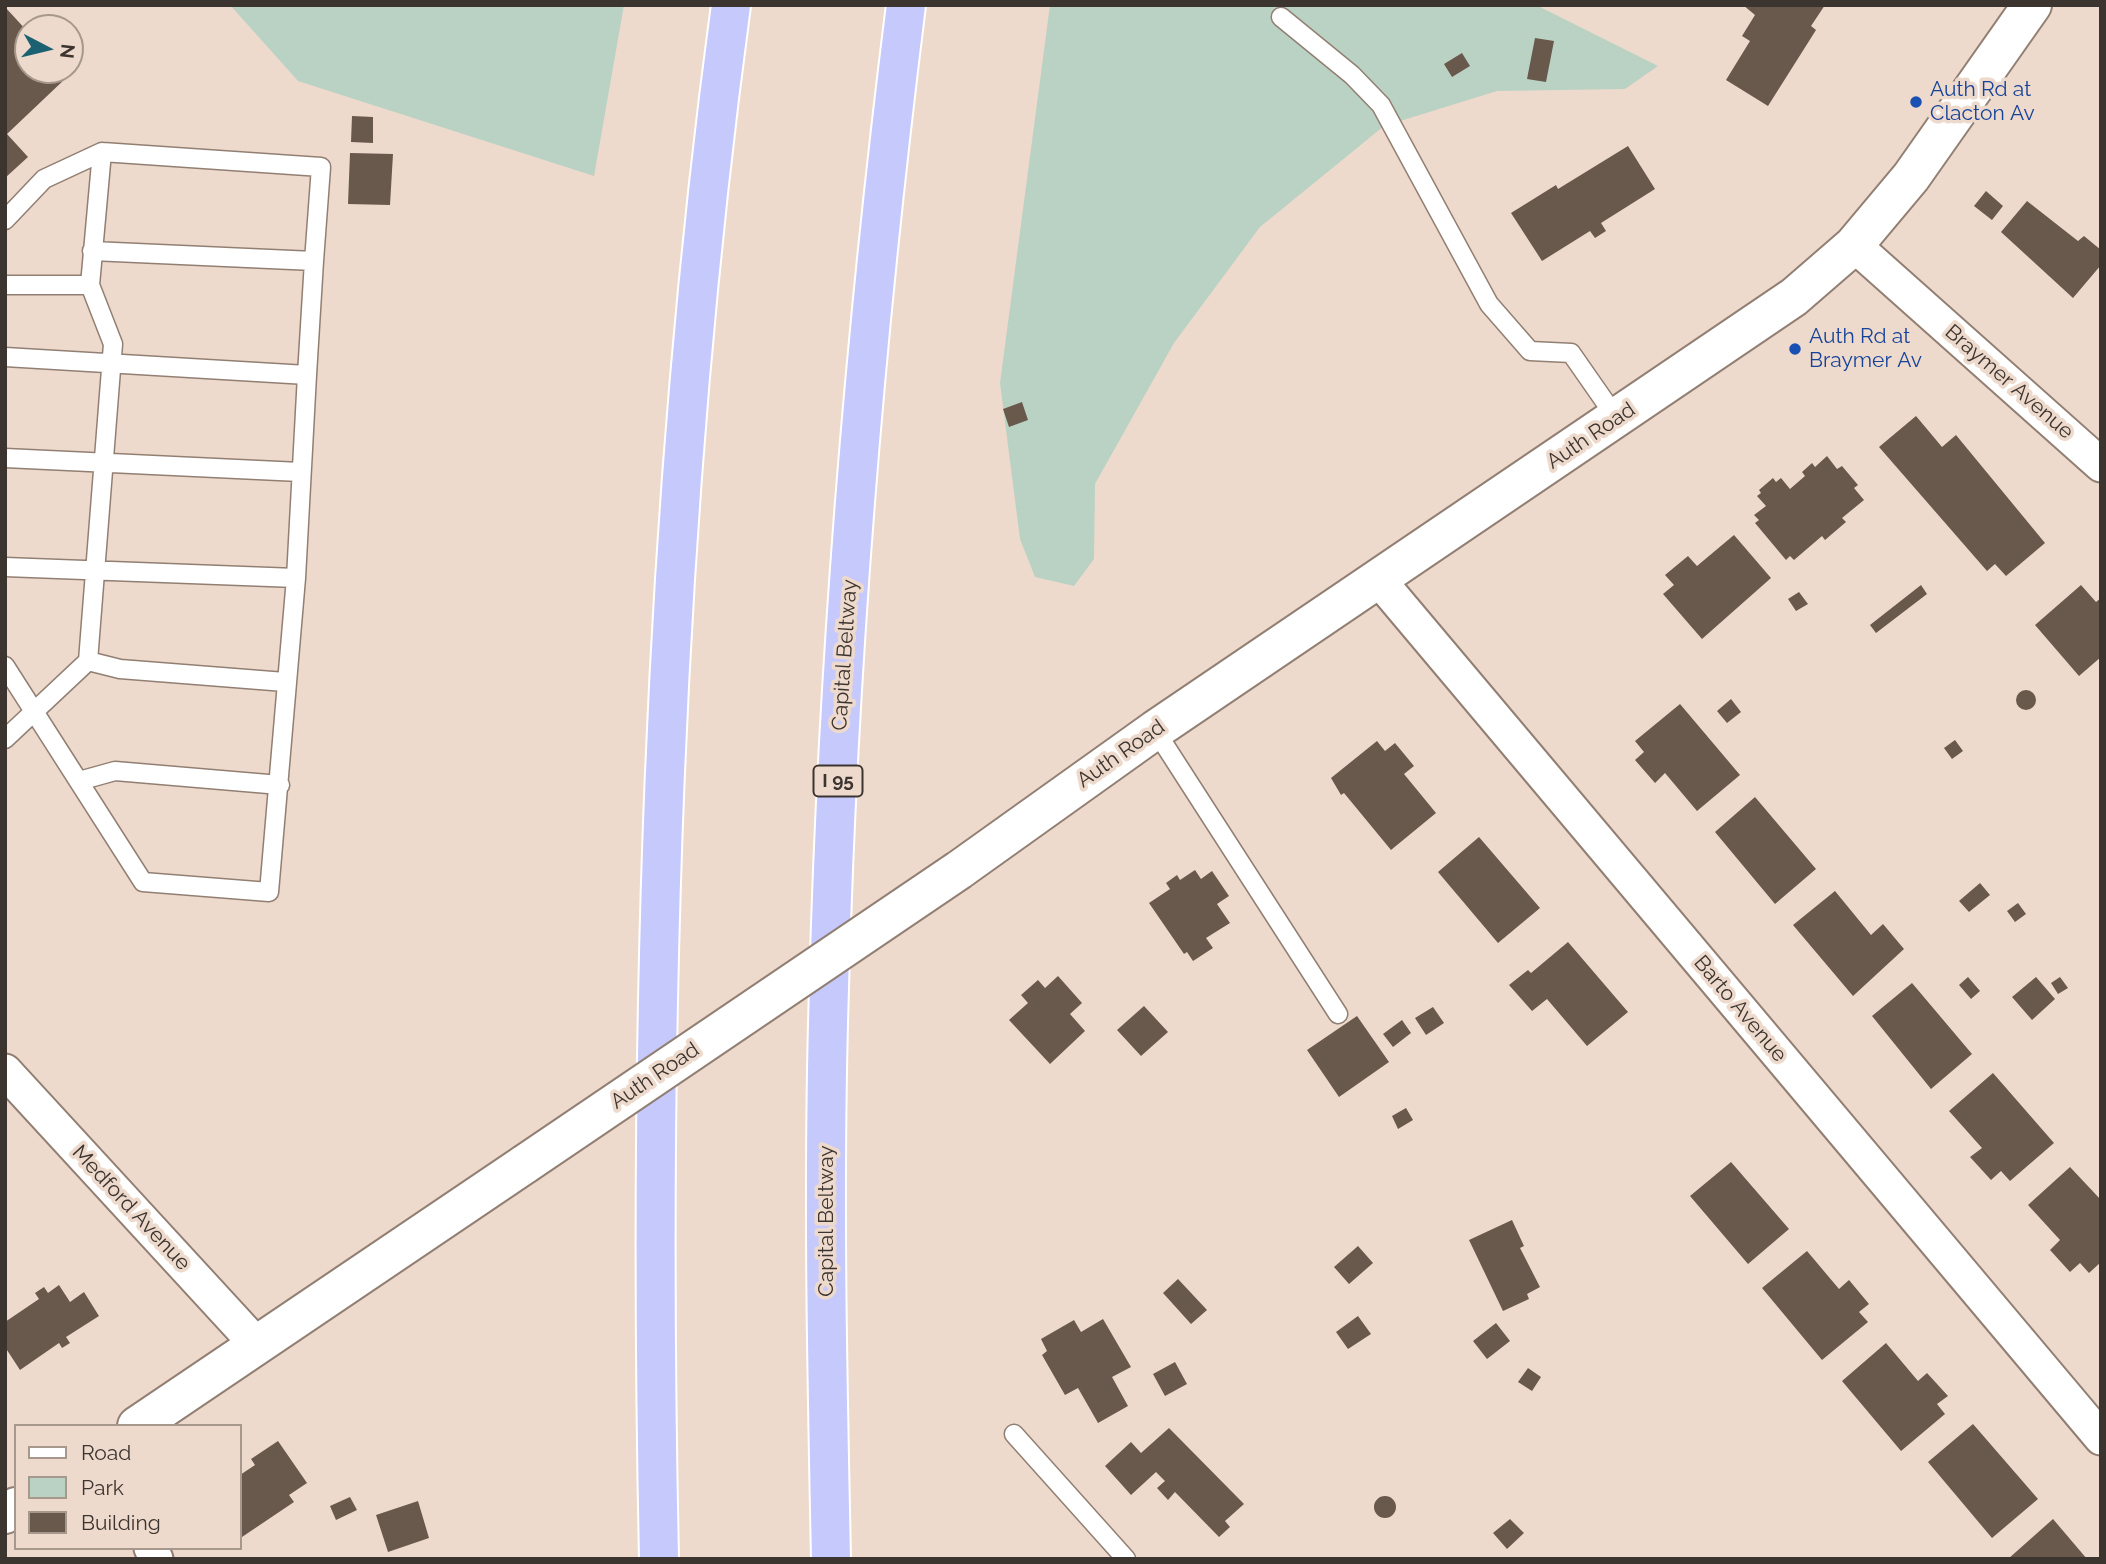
<!DOCTYPE html>
<style>
body{margin:0}
#map{position:relative;width:2106px;height:1564px;overflow:hidden;background:#eedacc;font-family:Raleway,sans-serif}
canvas{display:block}
.frame{position:absolute;inset:0;border:7px solid #3c342f;pointer-events:none}
.legend{position:absolute;left:14px;top:1424px;width:228px;height:126px;box-sizing:border-box;background:#eedacc;border:2px solid #a7988d;margin:0;padding:9px 12px;list-style:none;font-size:21px;color:#3c342f}
.legend li{display:flex;align-items:center;gap:14px;height:35px}
.legend b{width:35px;border:2px solid #a7988d}
.north{position:absolute;left:14px;top:14px;width:70px;height:70px;box-sizing:border-box;background:#eedacc;border:2px solid #a7988d;border-radius:50%;rotate:97deg;font-size:19px;font-weight:700;line-height:28px;text-align:center;color:#3c342f}
.north::after{content:'';display:block;margin:auto;width:24px;height:32px;background:#1b6172;clip-path:polygon(50% 0,100% 100%,50% 72%,0 100%)}
</style>
<div id="map">
<canvas width="2106" height="1564"></canvas>
<div class="frame"></div>
<ul class="legend">
<li><b style="height:9px;background:#fff"></b>Road</li>
<li><b style="height:19px;background:#b9d2c4"></b>Park</li>
<li><b style="height:19px;background:#69584c"></b>Building</li>
</ul>
<div class="north">N</div>
</div>
<script>
const c = document.querySelector('canvas').getContext('2d');
c.lineJoin = 'round';
function fill(path, color) {
  c.fillStyle = color;
  c.fill(path, 'evenodd');
}
function stroke(path, color, width, dash) {
  c.strokeStyle = color;
  c.lineWidth = width;
  c.lineCap = dash ? 'butt' : 'round';
  c.setLineDash(dash || []);
  c.stroke(path);
}
function label(font, color, halo, rows, align = 'center') {
  c.font = font + ' Raleway,sans-serif';
  c.lineWidth = 7;
  c.setLineDash([]);
  c.textBaseline = 'middle';
  c.strokeStyle = halo;
  c.fillStyle = color;
  for (const [text, x, y, turn = 0] of rows) {
    c.save();
    c.translate(x, y);
    c.rotate((+turn || 0) * Math.PI / 180);
    c.textAlign = isNaN(turn) ? turn : align;
    if (halo) c.strokeText(text, 0, 0);
    c.fillText(text, 0, 0);
    c.restore();
  }
}
fill(new Path2D(`
 M230,5H624L594,176L298,81Z
 M1050,5H1536L1658,66L1625,89L1497,91L1384,126L1260,227L1174,343L1095,484L1094,559L1074,586L1035,577L1020,539L1000,383Z`), '#b9d2c4');
fill(new Path2D(`
 M1743,5H1825L1811,26L1816,30L1768,106L1726,80L1750,41L1742,36L1755,15Z
 M5,7L28,32V70H58L66,78L7,134L28,157L5,178Z
 M1535,38L1554,41L1546,82L1527,79Z
 M1462,53L1470,66L1452,77L1444,64Z
 M352,116L373,117V143L351,142Z
 M1628,146L1655,189L1601,223L1606,231L1595,238L1590,231L1542,261L1511,213L1556,185L1558,189Z
 M350,153L393,154L390,205L348,204Z
 M1986,191L2003,206L1992,220L1974,206Z
 M2027,201L2078,241L2084,236L2101,250V265L2073,298L2001,232Z
 M1022,402L1028,420L1009,427L1003,409Z
 M1916,416L1942,447L1956,435L2045,543L2006,576L1995,564L1987,571L1879,447Z
 M1827,456L1837,469L1842,466L1858,485L1854,488L1864,500L1842,518L1846,522L1825,540L1822,536L1794,560L1790,556L1786,560L1755,523L1759,520L1754,515L1766,506L1757,496L1761,493L1759,490L1773,478L1776,482L1781,478L1790,489L1805,476L1802,472L1812,463L1815,467Z
 M1734,535L1771,578L1702,639L1663,594L1674,585L1665,575L1688,556L1697,566Z
 M1921,585L1927,594L1876,633L1870,625Z
 M2081,585L2096,602L2101,598V657L2079,676L2035,625Z
 M1799,592L1808,604L1796,611L1788,599Z
 M2016 700a10 10 0 1 1 20 0a10 10 0 1 1-20 0Z
 M1731,699L1741,712L1727,723L1717,711Z
 M1680,704L1740,775L1697,811L1665,773L1655,783L1635,760L1644,752L1635,741Z
 M1955,740L1963,751L1952,759L1944,748Z
 M1377,741L1385,751L1395,743L1414,766L1404,774L1436,813L1391,850L1344,793L1341,795L1331,778Z
 M1755,797L1816,869L1775,904L1715,832Z
 M1479,837L1540,908L1498,943L1438,872Z
 M1195,870L1201,879L1212,871L1229,896L1217,904L1230,923L1206,938L1213,948L1193,961L1187,952L1184,954L1149,903L1170,889L1166,883L1177,875L1180,880Z
 M1980,883L1990,895L1969,912L1959,901Z
 M1835,891L1871,935L1883,924L1904,949L1853,996L1793,925Z
 M2018,903L2026,914L2015,922L2007,911Z
 M1568,942L1628,1012L1587,1046L1547,999L1532,1011L1509,985L1528,970L1531,973Z
 M1058,976L1082,1003L1070,1014L1085,1031L1050,1064L1009,1020L1028,1003L1021,995L1038,980L1045,988Z
 M1968,977L1980,991L1971,999L1959,985Z
 M2036,977L2055,999L2032,1020L2012,997Z
 M2060,977L2068,988L2058,994L2051,983Z
 M1912,983L1972,1054L1931,1089L1872,1016Z
 M1144,1006L1168,1032L1141,1056L1117,1030Z
 M1433,1007L1444,1023L1426,1035L1415,1018Z
 M1357,1016L1389,1062L1339,1097L1307,1050Z
 M1402,1020L1411,1033L1393,1047L1383,1034Z
 M1993,1073L2054,1143L2010,1181L2001,1171L1991,1180L1970,1157L1982,1148L1949,1111Z
 M1406,1108L1413,1120L1398,1129L1392,1116Z
 M1731,1162L1789,1229L1748,1264L1690,1196Z
 M2070,1167L2101,1200V1262L2089,1273L2080,1263L2070,1272L2050,1250L2060,1240L2028,1205Z
 M1512,1220L1524,1246L1520,1248L1540,1287L1527,1294L1529,1299L1503,1311L1469,1240Z
 M1358,1246L1373,1263L1349,1284L1334,1267Z
 M1807,1251L1839,1289L1849,1280L1869,1304L1859,1312L1868,1322L1822,1360L1762,1288Z
 M1178,1279L1207,1310L1191,1324L1163,1293Z
 M59,1285L70,1302L84,1292L99,1316L66,1337L70,1343L62,1348L59,1343L20,1370L5,1347V1322L39,1299L35,1293L44,1287L48,1293Z
 M1358,1316L1371,1334L1348,1349L1336,1332Z
 M1103,1319L1131,1367L1112,1377L1128,1406L1098,1423L1078,1388L1065,1395L1042,1355L1047,1351L1041,1339L1074,1320L1081,1332Z
 M1496,1323L1510,1341L1487,1359L1473,1341Z
 M1886,1343L1918,1381L1927,1373L1948,1396L1937,1404L1945,1414L1901,1451L1842,1381Z
 M1175,1362L1187,1384L1165,1396L1153,1374Z
 M1528,1368L1541,1377L1532,1391L1518,1382Z
 M1973,1424L2038,1499L1992,1538L1928,1462Z
 M1169,1428L1244,1504L1225,1521L1230,1527L1219,1537L1175,1492L1168,1500L1157,1488L1165,1481L1156,1472L1131,1495L1105,1466L1131,1442L1141,1453Z
 M278,1441L307,1483L289,1495L294,1502L242,1537L240,1475L255,1465L251,1459Z
 M1374 1507a11 11 0 1 1 22 0a11 11 0 1 1-22 0Z
 M350,1497L357,1510L336,1520L330,1506Z
 M418,1501L429,1538L388,1552L376,1515Z
 M1510,1519L1524,1533L1507,1549L1493,1533Z
 M2053,1519L2087,1559H2008Z`), '#69584c');
const service = new Path2D(`
 M1281,17L1352,75L1381,105L1489,304L1530,351L1571,353L1617,419
 M5,220L44,179L102,152L321,167L314,261L92,251
 M5,285H90L113,344L88,661L5,739
 M90,285L102,152
 M5,357L307,375L314,261
 M5,458L300,472
 M5,567L296,578
 M88,661L120,669L285,682
 M5,666L143,882L269,892L296,578L307,375
 M1155,730L1338,1014
 M79,781L115,771L280,785
 M1014,1434L1126,1559`);
const minor = new Path2D(`
 M1854,245L2101,465
 M1379,580L2101,1438
 M5,1071L257,1345
 M151,1548L156,1559`);
const secondary = new Path2D(`
 M959,870L1155,730L1794,297L1854,245L1911,177L2032,5
 M137,1426L525,1164
 M5,1514L16,1507`);
const motorway = new Path2D(`
 M659,1559C648,1040 661,520 731,5
 M831,1559C827,1368 823,1178 829,988C838,659 865,331 906,5`);
stroke(service, '#927f73', 21);
stroke(minor, '#927f73', 37);
stroke(secondary, '#927f73', 42);
stroke(motorway, '#fff', 42);
stroke(service, '#fff', 18);
stroke(minor, '#fff', 33);
stroke(secondary, '#fff', 38);
stroke(motorway, '#c6c9fc', 38);
const secondaryBridge = new Path2D(`
 M525,1164L959,870`);
stroke(secondaryBridge, '#927f73', 42, []);
stroke(secondaryBridge, '#fff', 38);
for (const [x, y, r, color] of [
 [1916,102,7,"#1a4fb4"],
 [1795,349,7,"#1a4fb4"]
]) {
  const dot = new Path2D();
  dot.arc(x, y, r, 0, 2 * Math.PI);
  c.fillStyle = color;
  c.fill(dot);
  stroke(dot, '#eedacc', 2.5);
}
for (const [x, y, w] of [
 [838,781,49]
]) {
  const box = new Path2D();
  box.roundRect(x - w / 2, y - 15.5, w, 31, 5);
  c.fillStyle = '#eedacc';
  c.fill(box);
  stroke(box, '#3c342f', 2);
}
label('bold 19px', '#3c342f', null, [
 ["I 95",838,781]
]);
label('21px', '#164399', '#eedacc', [
 ["Auth Rd at",1930,90],
 ["Clacton Av",1930,114],
 ["Auth Rd at",1809,337],
 ["Braymer Av",1809,361]
], 'left');
label('21px', '#3c342f', '#eedacc', [
 ["Braymer Avenue",2009,382,41],
 ["Auth Road",1591,436,-34],
 ["Capital Beltway",845,655,-86],
 ["Auth Road",1121,754,-35],
 ["Barto Avenue",1740,1009,50],
 ["Auth Road",655,1076,-34],
 ["Medford Avenue",131,1208,47],
 ["Capital Beltway",827,1221,-90]
]);
</script>
